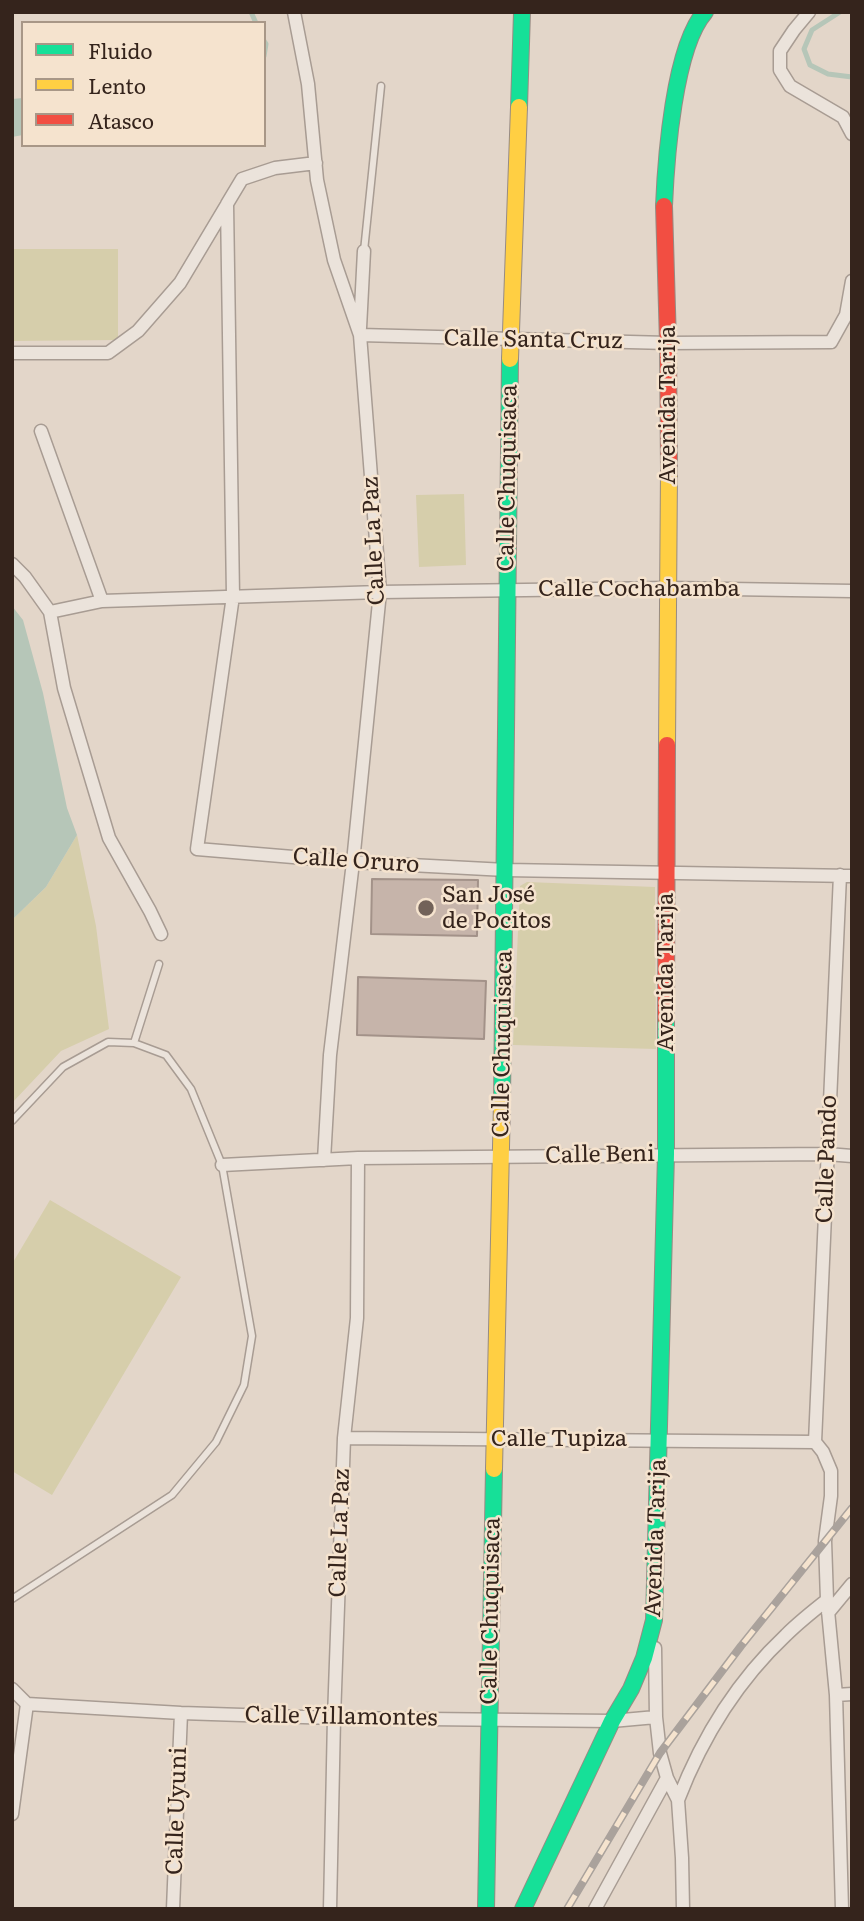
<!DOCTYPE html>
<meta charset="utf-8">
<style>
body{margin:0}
#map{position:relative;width:864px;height:1921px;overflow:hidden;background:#e3d6c9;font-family:Literata,serif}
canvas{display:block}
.frame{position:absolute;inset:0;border:14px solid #35241c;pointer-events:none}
.legend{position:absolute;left:21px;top:21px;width:245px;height:126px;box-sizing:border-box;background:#f5e3ce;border:2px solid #a89787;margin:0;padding:9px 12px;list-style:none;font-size:21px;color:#35241c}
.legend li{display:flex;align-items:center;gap:14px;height:35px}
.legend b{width:35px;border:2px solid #a89787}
</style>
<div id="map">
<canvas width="864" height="1921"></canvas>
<div class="frame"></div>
<ul class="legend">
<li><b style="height:9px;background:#16e098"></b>Fluido</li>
<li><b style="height:9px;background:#ffcf43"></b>Lento</li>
<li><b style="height:9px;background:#f24e42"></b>Atasco</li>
</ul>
</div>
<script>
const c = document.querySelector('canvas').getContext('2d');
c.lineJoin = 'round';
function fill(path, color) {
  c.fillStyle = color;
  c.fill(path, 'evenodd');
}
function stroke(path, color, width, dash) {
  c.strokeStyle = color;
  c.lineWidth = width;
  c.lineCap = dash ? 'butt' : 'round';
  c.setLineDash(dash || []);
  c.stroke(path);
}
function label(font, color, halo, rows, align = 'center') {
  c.font = font + ' Literata,serif';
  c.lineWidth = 5;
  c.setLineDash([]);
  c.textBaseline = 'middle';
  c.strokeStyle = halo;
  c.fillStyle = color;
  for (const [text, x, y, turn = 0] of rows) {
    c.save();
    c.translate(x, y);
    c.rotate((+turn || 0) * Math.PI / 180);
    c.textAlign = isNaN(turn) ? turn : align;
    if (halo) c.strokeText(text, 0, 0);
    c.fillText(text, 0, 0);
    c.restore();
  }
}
fill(new Path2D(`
 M12,249H118V340L12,341Z
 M464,494L466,565L419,567L416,495Z
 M77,835L96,926L109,1029L61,1051L12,1103V920L46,887Z
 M527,882L655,887L656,1049L513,1045L520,886Z
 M50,1200L181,1277L52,1495L12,1471V1264Z`), '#d6ceab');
fill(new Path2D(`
 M23,98V135L12,137V99Z
 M12,606L23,620L43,693L67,808L77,835L46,887L12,920Z`), '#b6c6b8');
stroke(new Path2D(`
 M251,12L256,23
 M840,12L812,30L804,49L810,65L828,74L852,77
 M264,41L266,44L264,56`), '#b6c6b8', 5);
const building = new Path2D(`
 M372,879L478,880L477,936L371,934Z
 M358,977L486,981L484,1039L357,1035Z`);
fill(building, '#c6b4aa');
stroke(building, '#a39289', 2);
const lane = new Path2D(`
 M364,251L381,86
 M134,1043L159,964
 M12,1121L63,1067L108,1042L134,1043L166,1055L191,1089L222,1165L252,1336L244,1385L216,1442L172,1495L12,1599`);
const street = new Path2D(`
 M294,12L308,84L317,180L334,260L360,335L380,592L353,862L330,1055L324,1160
 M809,12L794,30L780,51V70L790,86L843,117L852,134
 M316,163L275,168L242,179L227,204L233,596L197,849L353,862L506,870L852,876
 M360,328L364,251
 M360,335L668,343L831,342L846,315L852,281
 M12,353H108L138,331L180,283L226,206
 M41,431L102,601
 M12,564L25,577L50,612L64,688L109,838L150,911L161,934
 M50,612L102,601L380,592L669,588L852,591
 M222,1165L358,1158L827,1154L852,1156
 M344,1438L815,1442
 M815,1442L840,875
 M815,1442L823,1452L831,1471V1496L825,1541L827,1600L836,1695L842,1909
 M828,1613L852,1584
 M655,1648L656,1717L660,1753L667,1778L678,1800L682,1858L683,1909
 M12,1689L27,1704
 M836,1695L852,1694
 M27,1704L181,1713L334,1718L612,1721L656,1717
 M678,1800C702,1738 737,1681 786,1635C799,1622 813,1611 827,1600
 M12,1814L27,1704
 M173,1909L181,1713
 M330,1909L334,1718L344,1438L357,1318L358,1158
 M595,1909L667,1778`);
const fast = new Path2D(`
 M519,107L522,12
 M664,206C666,158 674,47 705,12
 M502,1101C506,854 506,606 510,359
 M486,1909L494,1469
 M523,1909L612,1721L631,1689L644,1658L654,1620L666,1154V1019`);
const slow = new Path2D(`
 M510,359L519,107
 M667,745L669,469
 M494,1469L502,1101`);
const jam = new Path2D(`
 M664,206L668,343L669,469
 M666,1019L667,745`);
stroke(lane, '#a89c93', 9);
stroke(street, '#a89c93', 15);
stroke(fast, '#978b83', 18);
stroke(slow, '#978b83', 18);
stroke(jam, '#978b83', 18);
stroke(lane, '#ebe3db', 6);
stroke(street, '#ebe3db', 12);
stroke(fast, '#16e098', 16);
stroke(slow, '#ffcf43', 16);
stroke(jam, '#f24e42', 16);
const rail = new Path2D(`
 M567,1909L660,1753L741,1646L852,1508`);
stroke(rail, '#aaa29c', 8);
stroke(rail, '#f5e3ce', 5, [16]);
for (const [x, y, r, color] of [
 [426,908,9,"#726259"]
]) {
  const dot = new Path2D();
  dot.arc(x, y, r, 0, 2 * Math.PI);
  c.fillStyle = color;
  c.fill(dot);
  stroke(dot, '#f5e3ce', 2.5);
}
label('23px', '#35241c', '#f5e3ce', [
 ["Calle Santa Cruz",533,340,1],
 ["Avenida Tarija",668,405,-90],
 ["Calle Chuquisaca",508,478,-89],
 ["Calle La Paz",374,541,-93],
 ["Calle Cochabamba",639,589],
 ["Calle Oruro",356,861,4],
 ["Avenida Tarija",666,972,-90],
 ["Calle Chuquisaca",503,1044,-89],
 ["Calle Beni",600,1155,-1],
 ["Calle Pando",827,1159,-88],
 ["Calle Tupiza",559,1439],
 ["Calle La Paz",340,1533,-88],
 ["Avenida Tarija",656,1538,-88],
 ["Calle Chuquisaca",491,1611,-89],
 ["Calle Villamontes",341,1717,1],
 ["Calle Uyuni",177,1811,-88]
]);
label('23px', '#35241c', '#f5e3ce', [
 ["San José",442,895],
 ["de Pocitos",442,921]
], 'left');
</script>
